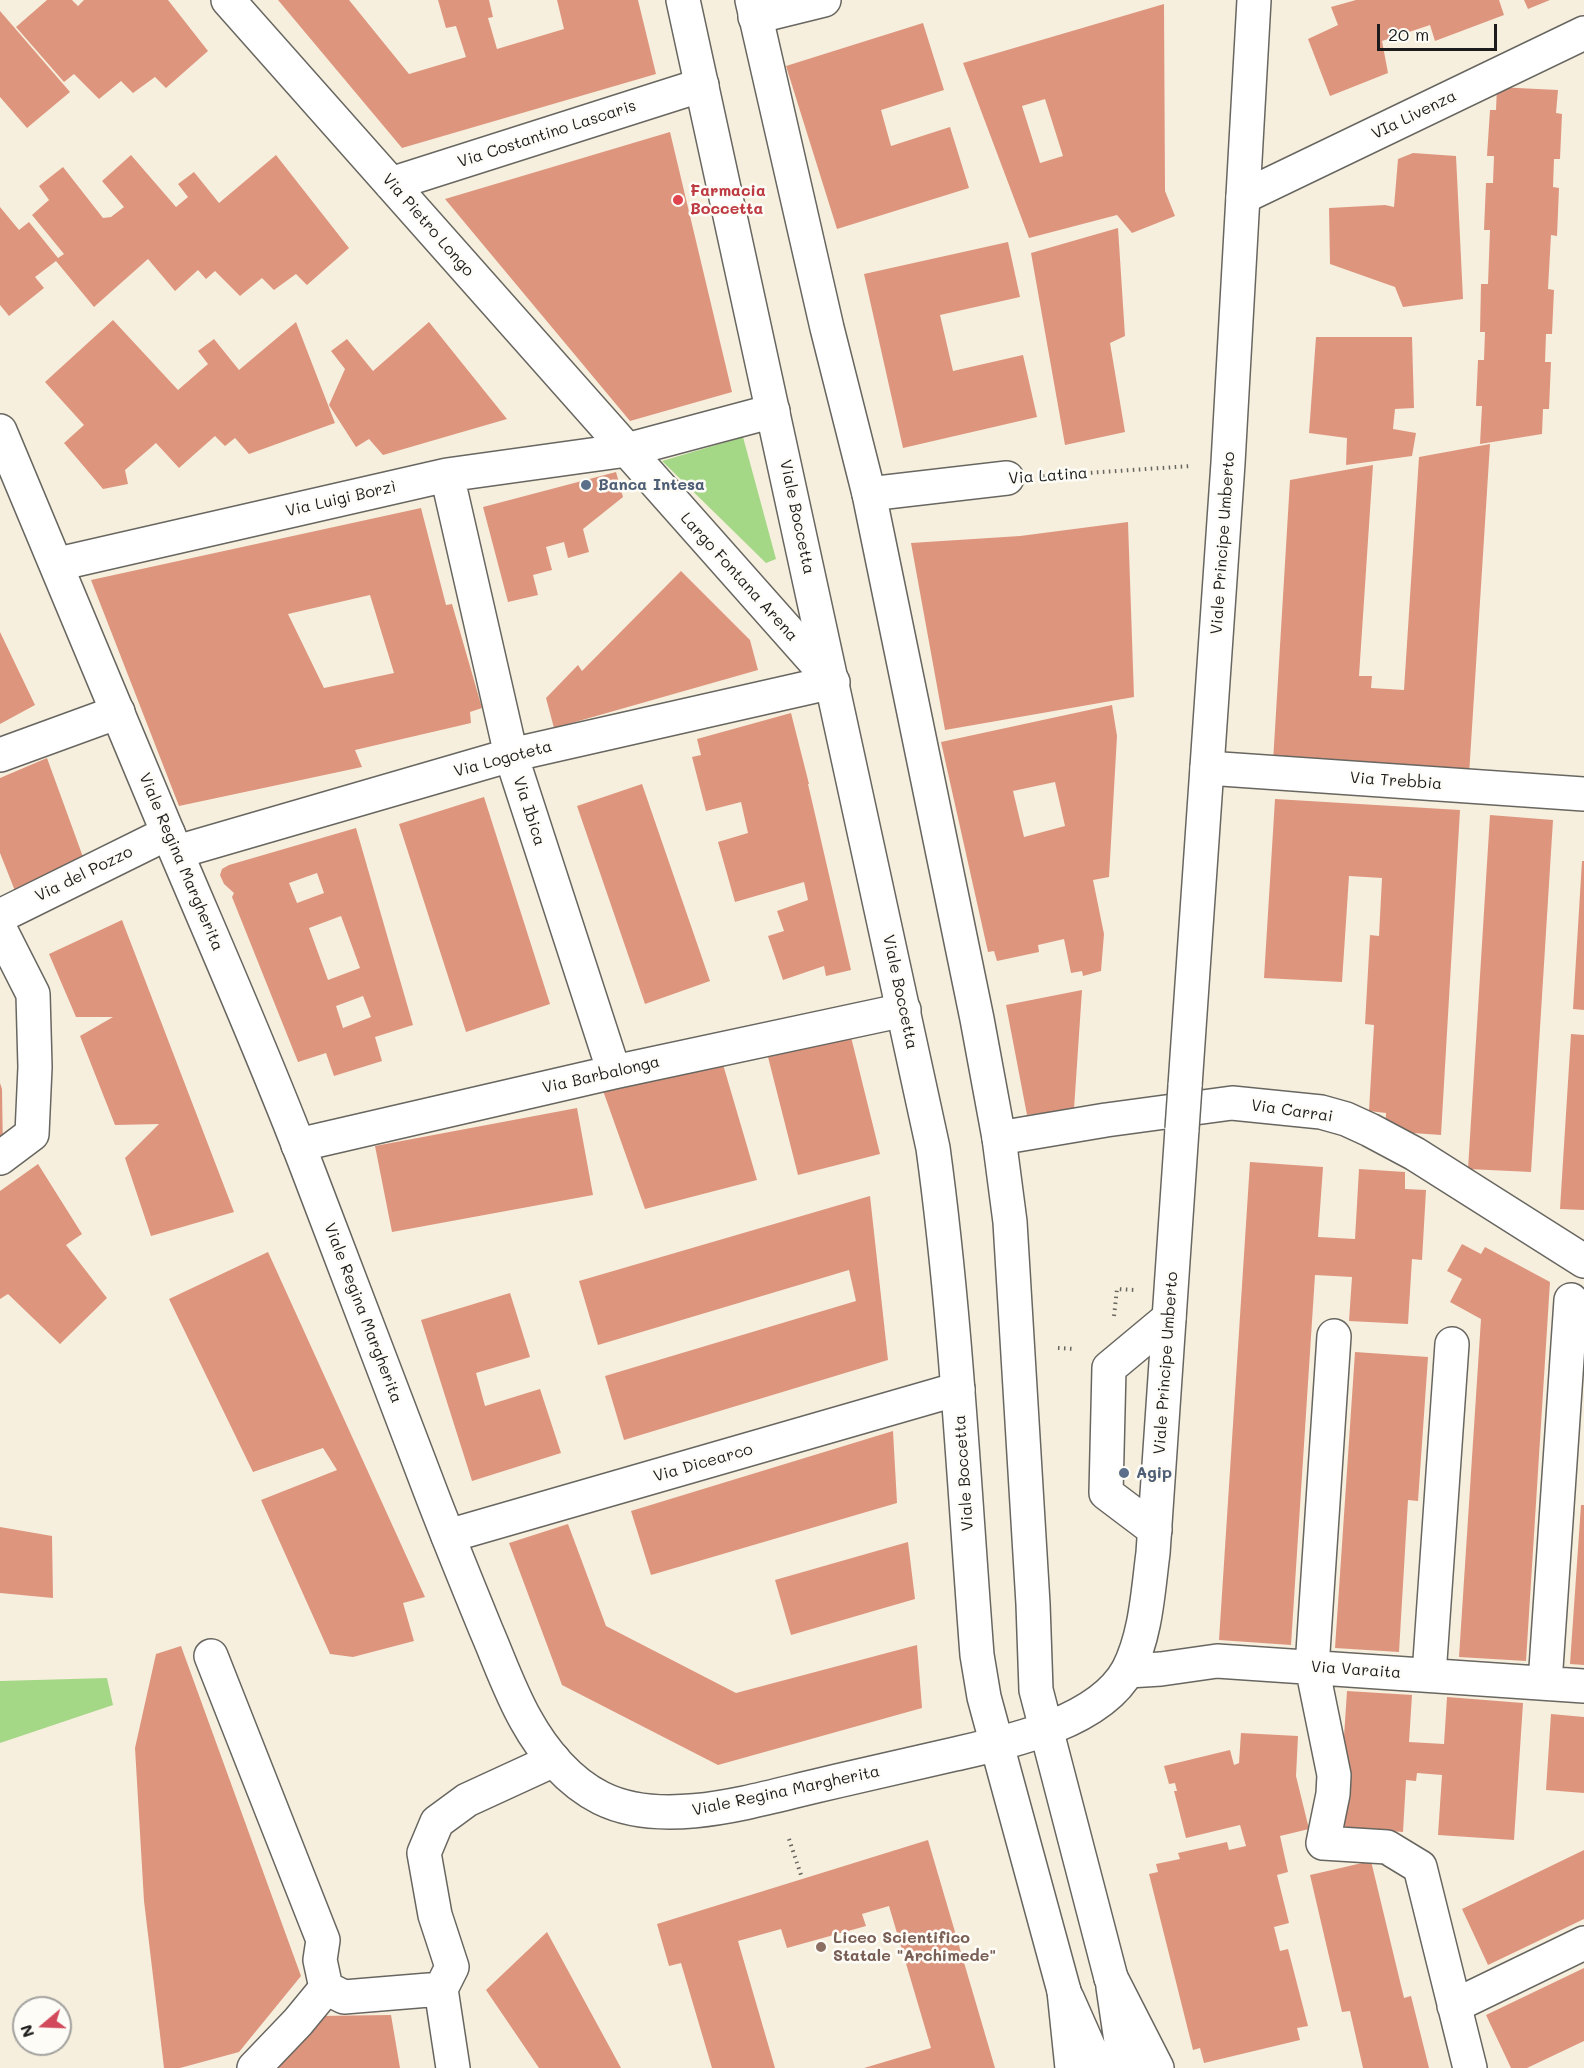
<!DOCTYPE html>
<meta charset="utf-8">
<style>
body{margin:0}
#map{position:relative;width:1584px;height:2068px;overflow:hidden;background:#f6efdd;font-family:Mali,sans-serif}
canvas{display:block}
.north{position:absolute;left:12px;top:1996px;width:60px;height:60px;box-sizing:border-box;background:#fdfcf7;border:2px solid #a3a29f;border-radius:50%;rotate:251deg;font-size:16px;font-weight:700;line-height:24px;text-align:center;color:#1c1c1c}
.north::after{content:'';display:block;margin:auto;width:21px;height:27px;background:#d1495b;clip-path:polygon(50% 0,100% 100%,50% 72%,0 100%)}
.scale{position:absolute;left:1377px;top:24px;width:120px;height:27px;box-sizing:border-box;border:3px solid #1c1c1c;border-top:0;padding-left:8px;font-size:18px;line-height:21px;white-space:nowrap;color:#1c1c1c;-webkit-text-stroke:4px #fdfcf7;paint-order:stroke}
</style>
<div id="map">
<canvas width="1584" height="2068"></canvas>
<div class="north">N</div>
<div class="scale">20 m</div>
</div>
<script>
const c = document.querySelector('canvas').getContext('2d');
c.lineJoin = 'round';
function fill(path, color) {
  c.fillStyle = color;
  c.fill(path, 'evenodd');
}
function stroke(path, color, width, dash) {
  c.strokeStyle = color;
  c.lineWidth = width;
  c.lineCap = dash ? 'butt' : 'round';
  c.setLineDash(dash || []);
  c.stroke(path);
}
function label(font, color, halo, rows, align = 'center') {
  c.font = font + ' Mali,sans-serif';
  c.lineWidth = 5;
  c.setLineDash([]);
  c.textBaseline = 'middle';
  c.strokeStyle = halo;
  c.fillStyle = color;
  for (const [text, x, y, turn = 0] of rows) {
    c.save();
    c.translate(x, y);
    c.rotate((+turn || 0) * Math.PI / 180);
    c.textAlign = isNaN(turn) ? turn : align;
    if (halo) c.strokeText(text, 0, 0);
    c.fillText(text, 0, 0);
    c.restore();
  }
}
fill(new Path2D(`
 M743,437L776,559L766,563L662,461Z
 M107,1678L113,1705L0,1743V1681Z`), '#a4d786');
fill(new Path2D(`
 M47,0H72L78,6L84,0H168L208,51L166,88L155,77L133,93L121,81L99,99L74,74L64,82L16,27Z
 M278,0H349L409,74L466,57L456,26L446,28L438,0H489L493,17L488,18L497,49L564,29L557,0H638L656,74L402,148Z
 M1356,0H1499L1504,15L1435,41L1430,25L1382,41L1388,73L1330,96L1308,39L1338,25L1331,7Z
 M1524,0H1550L1528,9Z
 M1164,4L1165,191L1175,216L1132,233L1117,215L1029,238L963,63ZM1045,99L1063,156L1040,163L1022,106Z
 M0,11L70,92L27,128L0,97Z
 M923,23L944,90L881,110L891,146L950,127L969,188L837,229L786,66Z
 M1497,87L1558,90L1556,113L1562,114L1560,159H1554L1553,187L1559,188L1557,236L1551,235L1548,289L1554,290L1552,334H1546L1545,362H1551L1549,409H1543L1542,434L1480,444L1482,406H1476L1478,360H1484L1485,332H1480L1481,284H1488L1490,230H1484L1486,183H1493L1494,156H1487L1490,110H1496Z
 M670,132L732,392L630,421L445,199Z
 M1413,153L1456,156L1463,299L1403,307L1395,287L1330,264L1329,208L1385,205L1394,207L1398,159Z
 M131,155L176,207L188,197L178,184L194,172L219,203L276,155L349,248L307,285L296,274L274,290L262,278L240,296L215,271L206,279L198,270L175,291L148,259L94,307L56,261L35,277L44,288L9,316L0,305V207L19,230L29,222L58,258L64,254L32,215L49,200L39,186L63,167L103,218L111,217L124,207L102,181Z
 M1118,228L1125,336L1110,343L1125,432L1065,445L1031,253Z
 M1008,242L1020,297L940,315L953,371L1023,355L1037,417L903,448L864,274Z
 M113,320L178,390L208,364L198,351L214,339L239,370L296,322L335,423L249,454L235,438L225,446L215,436L179,468L156,443L125,470L128,484L103,489L64,443L84,425L45,382Z
 M429,322L507,419L383,455L369,439L356,447L329,405L345,369L331,351L347,339L373,371Z
 M1316,337H1412L1414,408L1395,409L1393,429L1416,433L1412,456L1346,465L1347,438L1309,433Z
 M1490,444L1469,775L1273,762L1290,480L1373,465L1359,676H1372L1371,688L1404,690L1419,457Z
 M616,472L623,497L583,529L589,552L568,558L564,542L546,547L552,570L533,575L538,595L508,602L483,507Z
 M421,508L446,605L452,604L482,708L470,712L471,723L355,750L362,767L179,806L91,580ZM370,595L394,673L324,688L288,614Z
 M1128,522L1134,697L945,730L911,543L1020,536Z
 M681,571L750,640L758,670L554,728L546,698L578,665L582,671Z
 M0,632L35,705L0,724Z
 M1112,705L1117,736L1109,877L1093,880L1104,934L1101,971L1083,976L1082,971L1071,973L1064,939L1038,945L1039,952L997,961L994,951L988,952L941,742ZM1055,782L1065,826L1024,837L1013,791Z
 M791,713L809,784H808L851,970L826,976L824,966L783,980L768,936L784,931L777,911L808,900L804,882L735,902L718,842L748,833L741,802L706,811L692,757L701,755L697,739Z
 M47,758L87,868L17,896L0,853V778Z
 M642,784L710,981L645,1004L577,806Z
 M484,797L550,1004L466,1032L399,824Z
 M1275,799L1460,810L1441,1135L1385,1131L1386,1113L1369,1111L1374,1025L1365,1024L1370,935L1379,936L1382,878L1349,876L1342,982L1264,978Z
 M1490,815L1553,820L1531,1172L1468,1169Z
 M356,828L413,1025L375,1037L382,1061L334,1076L326,1053L298,1062L232,897L234,893L224,884L220,875L222,869L229,865ZM317,873L324,893L297,903L289,883ZM341,916L360,968L328,980L309,928ZM363,996L371,1017L343,1028L336,1006Z
 M1582,861H1584V1010L1573,1009Z
 M122,920L234,1212L151,1236L125,1158L159,1124L115,1125L80,1036L113,1017H76L49,954Z
 M1082,990L1074,1109L1027,1115L1006,1005Z
 M1571,1034L1584,1035V1210L1560,1209Z
 M851,1037L880,1154L798,1175L768,1057Z
 M722,1061L757,1180L645,1209L601,1085Z
 M0,1083L2,1089L3,1154H0Z
 M577,1108L593,1195L392,1232L375,1146Z
 M1250,1162L1323,1167L1318,1237L1355,1239L1359,1169L1405,1172V1189L1426,1190L1422,1260L1412,1259L1408,1324L1349,1321L1352,1277L1315,1275L1291,1645L1219,1640Z
 M38,1164L82,1234L66,1245L107,1298L60,1344L8,1294L0,1299V1191Z
 M870,1196L888,1360L624,1440L605,1376L856,1301L849,1270L598,1345L579,1281Z
 M1462,1244L1481,1254L1485,1247L1550,1282L1526,1661L1459,1657L1481,1319L1450,1302L1462,1279L1447,1271Z
 M268,1252L425,1597L403,1603L414,1641L353,1657L330,1654L261,1500L337,1470L323,1448L253,1472L169,1299Z
 M510,1293L530,1357L476,1373L485,1406L540,1389L561,1453L472,1481L421,1320Z
 M1355,1352L1428,1357L1418,1501L1408,1500L1399,1652L1335,1648Z
 M893,1431L897,1503L651,1575L631,1511Z
 M1581,1505H1584V1665L1570,1664Z
 M568,1524L606,1626L736,1693L917,1645L922,1708L718,1765L562,1685L509,1543Z
 M0,1527L52,1536L53,1598L0,1593Z
 M908,1542L915,1599L791,1635L775,1580Z
 M181,1646L301,1976L239,2052L180,2068H164L144,1901L135,1748L156,1654Z
 M1347,1691L1412,1695L1409,1742L1444,1744L1447,1697L1523,1703L1514,1840L1438,1835L1442,1775L1417,1773L1416,1781L1406,1780L1403,1832L1338,1827Z
 M1551,1714L1584,1717V1793L1546,1790Z
 M1241,1733L1298,1736L1296,1776L1309,1829L1280,1836L1288,1872L1277,1875L1289,1923L1274,1927L1280,1951L1288,1949L1308,2026L1297,2028L1300,2040L1204,2063L1200,2048L1193,2050L1149,1874L1158,1872L1156,1864L1180,1859L1178,1853L1227,1842L1229,1850L1246,1846L1240,1825L1186,1838L1174,1791H1177L1175,1783L1169,1784L1164,1766L1230,1750L1234,1765L1239,1763Z
 M928,1840L995,2068H864L931,2048L889,1906L862,1914L866,1926L787,1948L781,1929L738,1941L775,2068H712L681,1963L669,1966L657,1924Z
 M1584,1850V1919L1488,1965L1462,1909Z
 M1371,1861L1404,1998L1411,1996L1429,2068H1363L1350,2011L1342,2012L1310,1875Z
 M547,1932L621,2068H539L486,1990Z
 M1584,1968V2041L1527,2068H1511L1486,2015Z
 M391,2015L400,2068H271L317,2016Z`), '#de957e');
const minor = new Path2D(`
 M755,17L824,0
 M391,184L702,85
 M1243,197L1584,33
 M447,475L511,755L614,1072
 M869,494L1007,478
 M58,564L447,475L627,450L773,411
 M0,755L118,712
 M1207,768L1584,794
 M177,852L511,755L833,682L228,0
 M0,916L168,833
 M0,929L33,994L35,1067L32,1134L0,1158
 M999,1138L1106,1120L1232,1103L1321,1112L1346,1119L1370,1130L1415,1154L1584,1261
 M298,1145L614,1072L904,1010
 M1334,1336L1312,1667L1334,1775L1333,1794L1323,1843L1387,1847L1420,1867L1470,2068
 M1155,1530L1106,1493L1109,1368L1169,1318
 M448,1536L958,1389
 M211,1656L323,1940L320,1960L326,1988L344,1997L441,1989L452,1967L435,1915L424,1853L437,1822L467,1800L554,1760
 M1128,1671L1161,1669L1217,1661L1584,1686
 M1429,1675L1452,1344
 M1545,1683L1571,1300
 M1113,1987L1125,2068
 M441,1989L453,2068
 M1067,1998L1098,2068
 M1454,2006L1584,1943
 M254,2068L298,2022L326,1988`);
const major = new Path2D(`
 M683,0L933,1148C956,1316 964,1486 977,1655L984,1697L997,1745L1064,1991
 M752,0L827,328L869,494L977,1019L999,1138L1010,1222L1033,1604L1036,1690L1111,1978
 M0,431C56,562 110,694 165,826C213,940 264,1054 308,1170C350,1279 391,1389 433,1498C450,1542 468,1586 486,1630C499,1660 510,1692 526,1720C543,1751 569,1782 601,1798C663,1829 752,1801 816,1786C862,1775 908,1765 955,1754C1008,1742 1099,1723 1128,1670C1146,1635 1148,1591 1153,1553L1182,1129
 M1185,1086L1228,463L1254,0`);
const highway = new Path2D(`
 M1111,1978L1157,2068
 M1064,1991L1072,2068`);
stroke(minor, '#686660', 36);
stroke(major, '#686660', 36);
stroke(highway, '#686660', 36);
stroke(new Path2D(`
 M1043,476L1191,466
 M1114,1316L1117,1289L1134,1290
 M1058,1348L1076,1349
 M789,1839L802,1878`), '#686660', 4, [1.5, 4.5]);
stroke(minor, '#fff', 33);
stroke(major, '#fff', 33);
stroke(highway, '#fff', 33);
const majorBridge = new Path2D(`
 M1182,1129L1185,1086`);
stroke(majorBridge, '#686660', 36, []);
stroke(majorBridge, '#fff', 33);
for (const [x, y, r, color] of [
 [678,200,6,"#e0444e"],
 [586,485,6,"#5c6f8a"],
 [1124,1473,6,"#5c6f8a"],
 [821,1947,6,"#8d6e63"]
]) {
  const dot = new Path2D();
  dot.arc(x, y, r, 0, 2 * Math.PI);
  c.fillStyle = color;
  c.fill(dot);
  stroke(dot, '#fdfcf7', 2);
}
label('16px', '#1c1c1c', '#fdfcf7', [
 ["VIa Livenza",1414,115,-26],
 ["Via Costantino Lascaris",547,134,-18],
 ["Via Pietro Longo",428,225,49],
 ["Via Latina",1048,476,-4],
 ["Via Luigi Borzì",341,499,-13],
 ["Viale Boccetta",797,517,78],
 ["Viale Principe Umberto",1223,543,-86],
 ["Largo Fontana Arena",739,577,48],
 ["Via Logoteta",503,759,-15],
 ["Via Trebbia",1396,781,4],
 ["Via Ibica",529,811,72],
 ["Viale Regina Margherita",181,862,67],
 ["Via del Pozzo",84,874,-26],
 ["Viale Boccetta",900,992,78],
 ["Via Barbalonga",601,1075,-13],
 ["Via Carrai",1292,1111,8],
 ["Viale Regina Margherita",363,1313,69],
 ["Viale Principe Umberto",1166,1363,-86],
 ["Via Dicearco",703,1463,-16],
 ["Viale Boccetta",964,1473,-94],
 ["Via Varaita",1356,1670,4],
 ["Viale Regina Margherita",786,1791,-12]
]);
label('bold 16px', '#be3a42', '#fdfcf7', [
 ["Farmacia",690,191],
 ["Boccetta",690,209]
], 'left');
label('bold 16px', '#4e5e75', '#fdfcf7', [
 ["Banca Intesa",598,485],
 ["Agip",1136,1473]
], 'left');
label('bold 16px', '#785e54', '#fdfcf7', [
 ["Liceo Scientifico",833,1938],
 ["Statale \"Archimede\"",833,1956]
], 'left');
</script>
